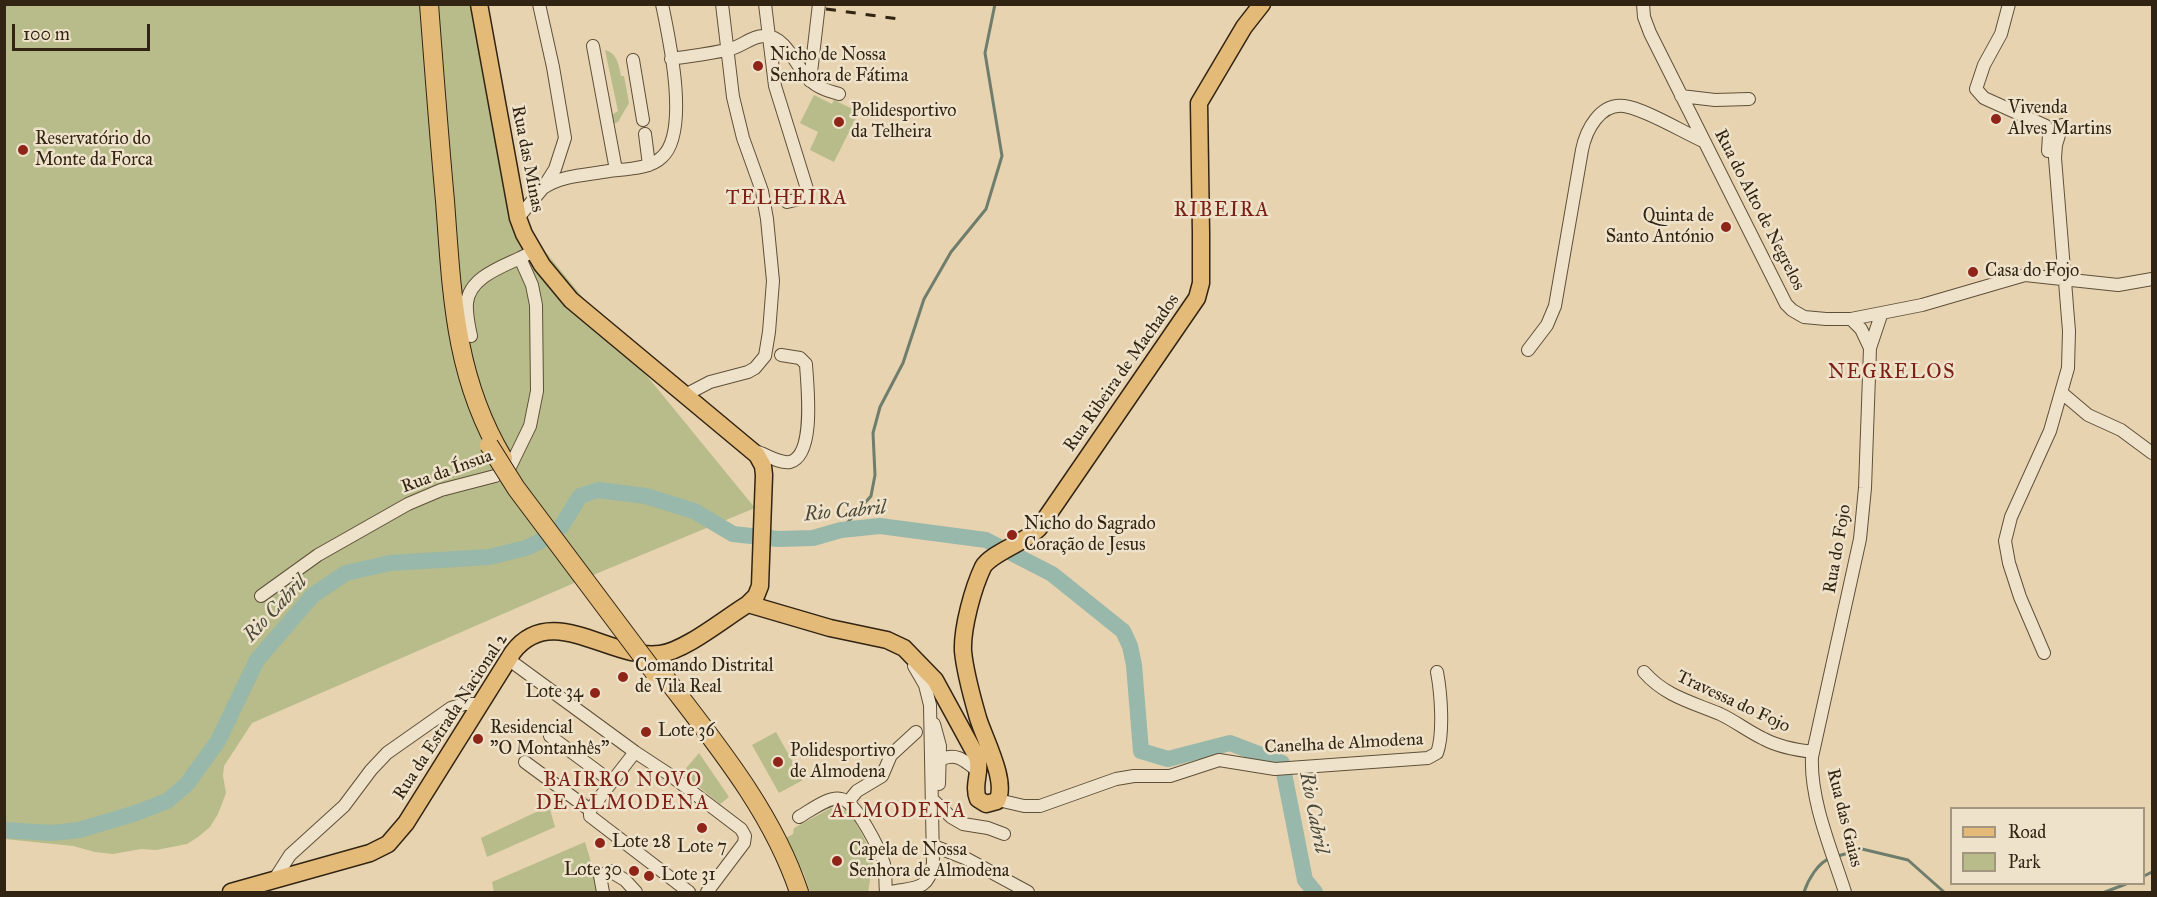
<!DOCTYPE html>
<meta charset="utf-8">
<style>
body{margin:0}
#map{position:relative;width:2157px;height:897px;overflow:hidden;background:#e7d3af;font-family:"IM FELL Great Primer",serif}
canvas{display:block}
.frame{position:absolute;inset:0;border:6px solid #322412;pointer-events:none}
.legend{position:absolute;left:1950px;top:807px;width:195px;height:78px;box-sizing:border-box;background:#efe2cb;border:2px solid #a39681;margin:0;padding:8px 10px;list-style:none;font-size:18px;color:#322412}
.legend li{display:flex;align-items:center;gap:12px;height:30px}
.legend b{width:30px;border:2px solid #a39681}
.scale{position:absolute;left:12px;top:24px;width:138px;height:27px;box-sizing:border-box;border:3px solid #322412;border-top:0;padding-left:8px;font-size:18px;line-height:21px;white-space:nowrap;color:#322412;-webkit-text-stroke:4px #efe2cb;paint-order:stroke}
</style>
<div id="map">
<canvas width="2157" height="897"></canvas>
<div class="frame"></div>
<ul class="legend">
<li><b style="height:8px;background:#e4ba78"></b>Road</li>
<li><b style="height:16px;background:#b7bc8a"></b>Park</li>
</ul>
<div class="scale">100 m</div>
</div>
<script>
const c = document.querySelector('canvas').getContext('2d');
c.lineJoin = 'round';
function fill(path, color) {
  c.fillStyle = color;
  c.fill(path, 'evenodd');
}
function stroke(path, color, width, dash) {
  c.strokeStyle = color;
  c.lineWidth = width;
  c.lineCap = dash ? 'butt' : 'round';
  c.setLineDash(dash || []);
  c.stroke(path);
}
function label(font, color, halo, rows, align = 'center') {
  c.font = font + ' "IM FELL Great Primer",serif';
  c.lineWidth = 5;
  c.setLineDash([]);
  c.textBaseline = 'middle';
  c.strokeStyle = halo;
  c.fillStyle = color;
  for (const [text, x, y, turn = 0] of rows) {
    c.save();
    c.translate(x, y);
    c.rotate((+turn || 0) * Math.PI / 180);
    c.textAlign = isNaN(turn) ? turn : align;
    if (halo) c.strokeText(text, 0, 0);
    c.fillText(text, 0, 0);
    c.restore();
  }
}
fill(new Path2D(`
 M4,5H471L508,206L755,508L581,580L252,723L224,766L223,776L226,793L218,814L210,827L198,837L187,844L156,850L141,849L113,854L95,852L73,846L5,839Z
 M605,50C617,53 619,65 621,76H624L629,103L618,122L614,124L610,116L618,111Z
 M814,95L832,104L834,100L859,112L834,162L810,150L818,132L800,123Z
 M776,732L803,780L779,793L752,745Z
 M699,753L729,797L720,804L682,773Z
 M549,806L555,827L487,857L481,838Z
 M831,808L850,811L872,854L873,862L868,892H810L804,874L786,838L793,834L794,828Z
 M585,842L600,892H494L492,882Z`), '#b7bc8a');
stroke(new Path2D(`
 M841,530L871,496L875,475L873,433L880,407L903,363L924,299L951,252L986,209L1002,156L985,53L995,4
 M1838,856L1862,849L1908,860L1944,892
 M2144,876L2152,872
 M1804,892C1808,880 1818,862 1831,858
 M2105,892L2126,884`), '#6f7d6d', 3);
stroke(new Path2D(`
 M4,830L52,833L79,830L133,814L167,801L187,784L218,741L257,660L313,595L346,573L390,563L489,557L526,548L539,542L561,527L580,496L598,490L646,496L694,511L733,534L778,539L813,538L841,530L880,526L986,540L1052,574L1123,631L1130,646L1134,665L1141,751L1168,759L1230,743L1282,763L1305,880L1315,892`), '#97b8aa', 16);
const minor = new Path2D(`
 M765,4L775,86L807,189L804,198L787,202
 M1643,4L1644,17L1650,33L1786,304L1792,310L1804,317L1826,319H1851L1922,305L2025,275L2118,285L2152,279
 M2009,4L2001,34L1984,65L1976,89L1984,98L2046,126L2049,135L2048,151
 M593,46L616,170
 M671,59C690,56 711,54 730,49C741,47 753,35 765,36C787,36 796,68 810,80C818,88 829,91 839,94
 M633,60L643,120
 M810,81L819,4
 M1681,96L1715,100L1749,99
 M645,134L649,165
 M543,188C562,175 587,175 609,171C626,169 650,169 662,157C690,132 669,38 662,4
 M518,218L543,188L555,169L565,138L553,67L539,4
 M1851,319L1861,329L1870,348
 M471,336C469,326 466,314 467,303C469,278 501,267 520,258
 M1528,350L1547,325L1555,306L1582,150C1586,130 1600,103 1624,106C1643,108 1683,132 1703,141
 M2062,393L2088,415L2121,430L2152,453
 M687,394L710,382L748,372L755,368L765,356L769,332L773,281L767,219L762,191L743,138L733,97L722,4
 M754,451C765,453 778,464 790,462C816,455 807,384 806,364L800,358L781,355
 M261,596L318,555L408,504L441,490L495,476L510,467L530,426L537,391L536,305L532,285L520,258L534,251
 M2044,653L2020,597L2009,563L2005,541L2011,517L2050,431L2068,368L2069,331L2055,158L2056,145L2062,125
 M508,659L635,752L670,775L741,829L745,836L744,843L707,892
 M1644,672C1665,696 1691,702 1720,714C1735,721 1749,732 1764,739C1779,747 1796,750 1813,752
 M934,724L940,746L939,784
 M550,736L612,782
 M635,752L590,810V816L689,892
 M940,760C957,751 966,762 979,772
 M525,762L590,810
 M932,799L951,817L963,824L988,828L1004,834
 M998,800L1024,806H1040L1116,779L1134,776H1170L1219,760L1275,769L1428,758L1437,753C1444,734 1441,693 1437,672
 M848,802L857,791L882,776L891,755L916,732
 M799,817C810,811 828,796 841,799C856,801 880,850 884,864C886,873 885,883 886,892
 M934,846L967,859L1028,892
 M274,880L290,855L344,806L371,770L387,753L451,708L464,704H479
 M603,892L600,876L610,871L625,880L636,892
 M890,892C913,887 929,892 933,863L930,705L925,685L914,666
 M1845,892C1832,851 1810,801 1812,757L1860,539L1865,488L1870,348L1881,315`);
const major = new Path2D(`
 M748,604L830,628L887,640L904,648L935,680L977,757C982,771 972,785 978,799L986,804L997,801C1008,782 984,738 978,718C972,697 965,673 963,651C962,628 973,588 983,567C991,553 1025,543 1039,528L1197,298L1201,283V233L1199,103L1244,27L1262,4
 M231,892L370,853L388,844L406,823L513,652C552,601 611,661 660,654C685,651 725,618 748,604L756,596L760,586L764,475L763,466L757,455L571,300L542,265L524,234L518,218L479,4`);
const highway = new Path2D(`
 M429,4C434,70 439,136 445,201C452,293 454,376 503,458
 M658,668C711,738 771,808 799,892`);
stroke(minor, '#5f5039', 14);
stroke(major, '#322412', 19);
stroke(highway, '#322412', 20);
stroke(minor, '#efe2cb', 12);
stroke(major, '#e4ba78', 16);
stroke(highway, '#e4ba78', 18);
stroke(new Path2D(`
 M826,9L899,19`), '#322412', 3, [10, 10]);
const highwayBridge = new Path2D(`
 M489,445L516,488L654,672`);
stroke(highwayBridge, '#322412', 20, []);
stroke(highwayBridge, '#e4ba78', 18);
for (const [x, y, r, color] of [
 [758,66,6,"#8f2418"],
 [1996,119,6,"#8f2418"],
 [839,122,6,"#8f2418"],
 [23,150,6,"#8f2418"],
 [1726,227,6,"#8f2418"],
 [1973,272,6,"#8f2418"],
 [1012,535,6,"#8f2418"],
 [623,677,6,"#8f2418"],
 [595,693,6,"#8f2418"],
 [646,732,6,"#8f2418"],
 [478,739,6,"#8f2418"],
 [778,762,6,"#8f2418"],
 [702,828,6,"#8f2418"],
 [600,843,6,"#8f2418"],
 [837,861,6,"#8f2418"],
 [634,871,6,"#8f2418"],
 [649,876,6,"#8f2418"]
]) {
  const dot = new Path2D();
  dot.arc(x, y, r, 0, 2 * Math.PI);
  c.fillStyle = color;
  c.fill(dot);
  stroke(dot, '#efe2cb', 2);
}
label('18px', '#322412', '#efe2cb', [
 ["Nicho de Nossa",770,56],
 ["Senhora de Fátima",770,77],
 ["Vivenda",2008,109],
 ["Alves Martins",2008,130],
 ["Polidesportivo",851,112],
 ["da Telheira",851,133],
 ["Reservatório do",35,140],
 ["Monte da Forca",35,161],
 ["Quinta de",1714,217,"right"],
 ["Santo António",1714,238,"right"],
 ["Casa do Fojo",1985,272],
 ["Nicho do Sagrado",1024,525],
 ["Coração de Jesus",1024,546],
 ["Comando Distrital",635,667],
 ["de Vila Real",635,688],
 ["Lote 34",583,693,"right"],
 ["Residencial",490,729],
 ["\"O Montanhês\"",490,750],
 ["Lote 36",658,732],
 ["Polidesportivo",790,752],
 ["de Almodena",790,773],
 ["Lote 28",612,843],
 ["Lote 7",702,848,"center"],
 ["Capela de Nossa",849,851],
 ["Senhora de Almodena",849,872],
 ["Lote 30",622,871,"right"],
 ["Lote 31",661,876]
], 'left');
label('18px', '#322412', '#efe2cb', [
 ["Rua das Minas",527,159,79],
 ["Rua do Alto de Negrelos",1759,210,63],
 ["Rua Ribeira de Machados",1122,373,-55],
 ["Rua da Ínsua",447,472,-20],
 ["Rua do Fojo",1838,549,-80],
 ["Travessa do Fojo",1733,702,25],
 ["Rua da Estrada Nacional 2",451,717,-57],
 ["Canelha de Almodena",1344,744,-3],
 ["Rua das Gaias",1844,818,76]
]);
c.letterSpacing = '1.5px';
label('20px', '#7a1f14', '#efe2cb', [
 ["TELHEIRA",787,199],
 ["RIBEIRA",1222,211],
 ["NEGRELOS",1892,373],
 ["BAIRRO NOVO",623,781],
 ["DE ALMODENA",623,804],
 ["ALMODENA",899,812]
]);
c.letterSpacing = '0px';
label('italic 20px', '#4b4938', '#efe2cb', [
 ["Rio Cabril",845,512,-5],
 ["Rio Cabril",276,609,-47],
 ["Rio Cabril",1313,813,79]
]);
</script>
